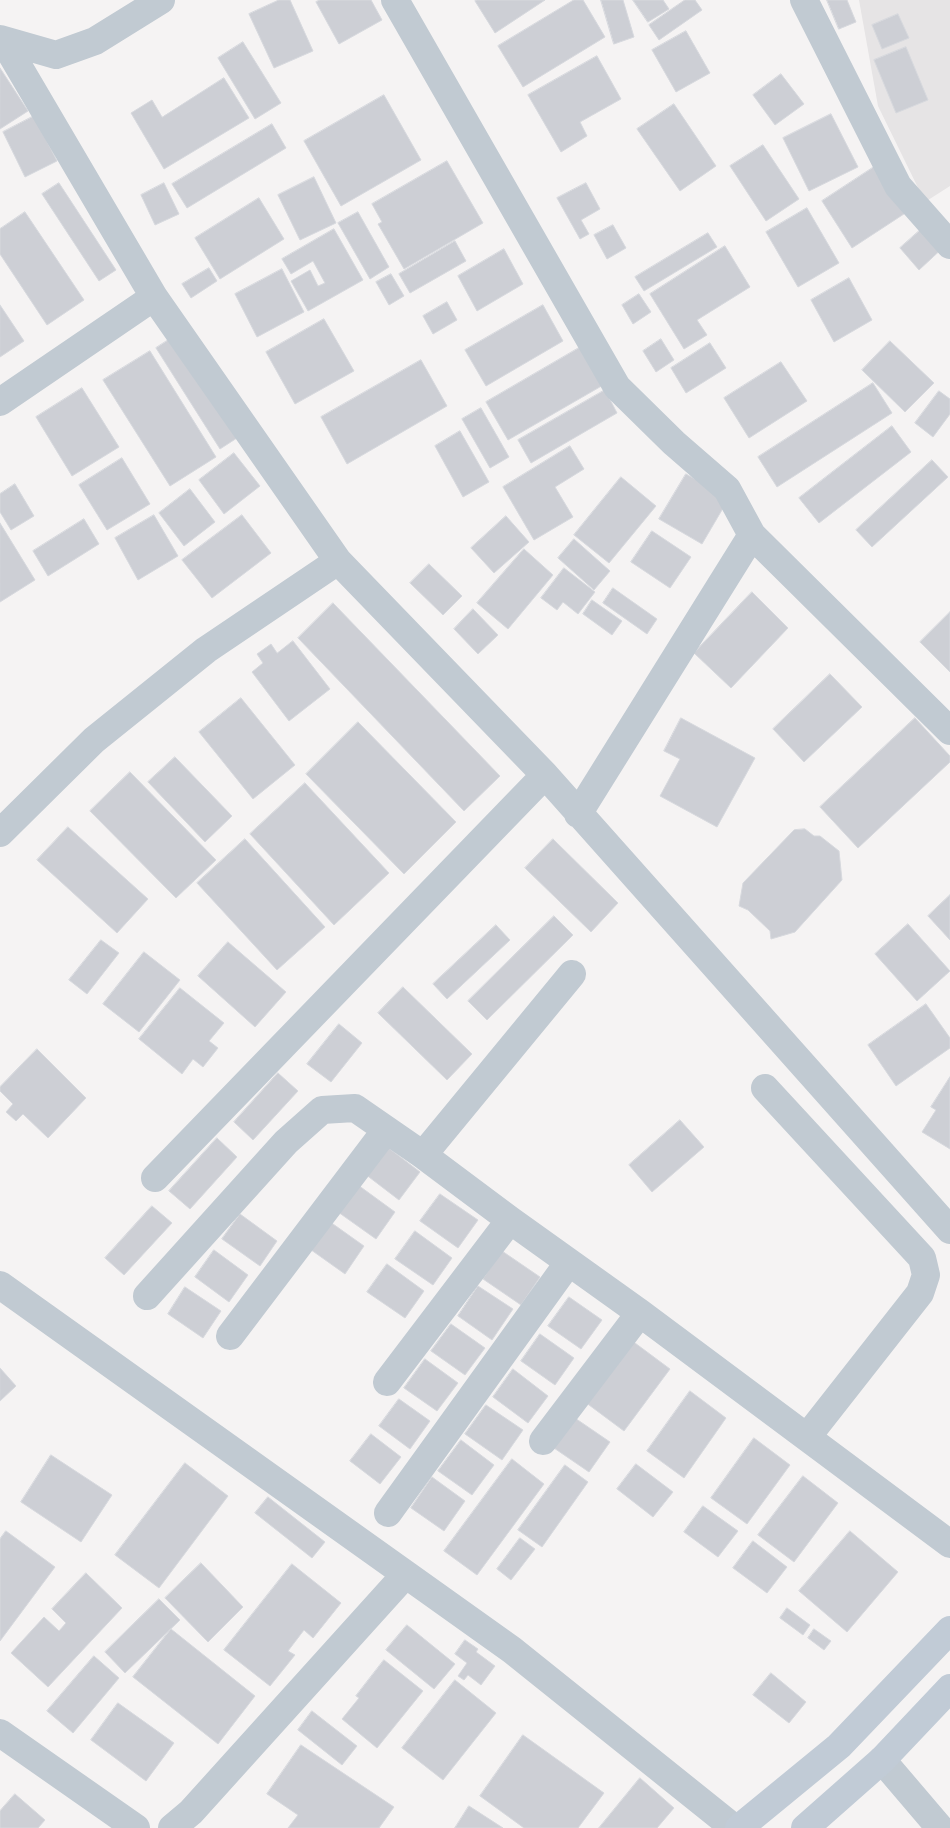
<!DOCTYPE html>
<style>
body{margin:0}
canvas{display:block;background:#f5f3f3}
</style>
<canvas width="950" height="1828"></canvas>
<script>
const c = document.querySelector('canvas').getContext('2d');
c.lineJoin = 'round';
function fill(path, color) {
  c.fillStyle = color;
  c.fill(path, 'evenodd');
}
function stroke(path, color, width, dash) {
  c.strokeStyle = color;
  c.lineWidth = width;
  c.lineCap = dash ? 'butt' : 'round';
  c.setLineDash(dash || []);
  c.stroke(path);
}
fill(new Path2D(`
 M859,0H950V186L925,202L878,106Z`), '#e6e4e5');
const building = new Path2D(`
 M279,0H290L313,51L274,68L249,14Z
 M320,0H371L382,20L339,44L316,2Z
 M477,0H545L495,33L475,1Z
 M574,0H583L605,37L523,87L498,46Z
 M601,0H623L634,37L614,44Z
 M633,0H663L669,9L648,22Z
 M685,0H695L702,10L659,40L649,25Z
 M827,0H847L856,22L839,29Z
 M898,14L909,38L882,49L872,25Z
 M686,31L710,73L676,92L652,50Z
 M243,42L281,103L255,119L218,58Z
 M906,47L928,100L896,113L874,60Z
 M597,56L621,99L580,122L587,136L561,152L528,95Z
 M0,68L28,111L0,129Z
 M781,74L804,104L775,125L753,95Z
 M224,78L249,118L164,169L131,113L152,100L162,117Z
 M384,95L421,160L341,206L304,141Z
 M674,104L716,166L680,191L637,129Z
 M831,114L858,167L809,191L783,138Z
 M34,116L57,161L25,177L3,132Z
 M272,124L286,148L187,208L172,184Z
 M763,145L799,199L766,221L730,166Z
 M447,161L483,223L404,269L378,224L382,222L372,204Z
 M877,165L907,212L852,248L822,201Z
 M314,177L336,223L300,240L278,195Z
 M59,183L116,270L99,281L42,194Z
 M164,183L179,214L155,225L141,195Z
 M586,183L600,209L581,220L589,234L580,239L557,198Z
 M259,198L284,239L220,279L195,238Z
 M807,208L839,263L798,287L766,232Z
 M25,212L84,300L47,325L0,254V229Z
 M358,212L389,267L370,279L338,223Z
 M927,224L946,245L919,270L900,248Z
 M613,225L626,248L607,259L594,235Z
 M334,229L363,280L308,311L291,281L310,270L318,286L325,283L313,261L291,274L282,259Z
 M708,233L717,247L644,291L635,277Z
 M455,241L466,261L410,293L399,274Z
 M725,246L750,287L697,320L707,335L684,349L650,294Z
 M504,249L523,284L477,311L458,276Z
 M209,268L217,281L191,298L182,284Z
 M282,269L304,312L257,337L235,294Z
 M391,274L404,296L389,305L376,282Z
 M849,278L872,320L834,342L811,300Z
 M639,294L651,312L633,324L622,305Z
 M447,302L457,320L433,334L423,316Z
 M0,305L24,341L0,357Z
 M543,305L563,341L486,386L465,350Z
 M324,319L354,371L295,404L266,352Z
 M173,337L237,438L220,449L156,348Z
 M661,339L674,360L656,372L643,351Z
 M890,341L934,383L905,412L862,370Z
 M710,343L726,368L686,393L671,368Z
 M584,345L605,384L508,440L486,402Z
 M150,351L216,457L170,486L103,380Z
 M421,360L447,406L347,464L321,417Z
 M781,362L807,401L749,438L724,398Z
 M873,383L892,413L777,487L758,457Z
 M82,388L119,447L72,476L36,417Z
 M605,390L617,413L531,463L518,440Z
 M939,391L950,399V414L933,437L915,423Z
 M481,408L509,457L490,468L462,419Z
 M892,426L911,452L819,523L799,498Z
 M460,431L489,482L463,497L435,446Z
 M570,446L584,469L555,487L573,517L534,540L503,487Z
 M234,453L260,486L224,514L199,480Z
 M122,458L150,504L107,530L79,485Z
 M932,460L948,477L872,547L856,530Z
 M686,474L729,498L702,544L659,519Z
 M621,477L656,506L609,563L574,535Z
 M15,484L34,516L11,530L0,512V494Z
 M190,489L215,522L184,546L159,513Z
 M154,515L178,556L138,580L115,538Z
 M242,515L271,553L212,598L182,560Z
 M506,516L529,542L494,573L471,548Z
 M84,519L99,544L48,576L33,551Z
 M0,523L35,580L0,602Z
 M652,531L691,557L670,588L631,562Z
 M574,539L610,571L594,590L558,558Z
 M524,549L553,575L508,629L477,603Z
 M429,564L462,596L443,615L410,583Z
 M564,568L595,592L578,614L563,602L557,610L541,598Z
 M613,588L657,619L647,634L603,603Z
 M752,592L788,628L731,688L694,653Z
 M592,600L622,621L612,635L583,614Z
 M333,603L500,776L464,811L298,638Z
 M473,609L498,635L478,654L454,629Z
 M950,612V672L920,642Z
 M293,641L330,689L289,721L252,672L263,663L257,654L271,644L277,653Z
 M830,674L862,707L804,762L773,729Z
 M241,698L295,765L253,799L199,732Z
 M681,718L755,758L717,827L660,796L680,759L664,751Z
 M915,718L950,756V762L858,848L820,807Z
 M358,722L456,822L404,874L306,774Z
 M175,757L232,816L205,842L148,782Z
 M130,772L216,860L176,898L90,811Z
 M305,783L389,873L334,925L250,834Z
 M68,827L148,899L117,933L37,860Z
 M805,829L814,836H820L839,851L842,880L795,932L771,939L770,931L748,910L739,906L743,883L794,830Z
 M245,839L325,927L277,970L197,883Z
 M553,839L618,903L591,932L525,868Z
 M950,895V940L928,916Z
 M554,916L573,935L487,1020L468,1001Z
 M908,924L950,971L917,1001L875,954Z
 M496,925L510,940L447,999L433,984Z
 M101,940L119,953L87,994L69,980Z
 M228,942L286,992L255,1027L198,976Z
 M144,952L180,980L139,1032L103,1004Z
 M403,987L472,1054L447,1080L378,1013Z
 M180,988L224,1023L209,1041L218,1048L203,1067L193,1059L182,1074L139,1039Z
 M926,1004L950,1038V1048L896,1086L868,1045Z
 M339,1024L362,1043L331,1082L307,1064Z
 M37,1049L86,1098L48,1138L23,1114L16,1121L6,1112L13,1104L0,1091V1087Z
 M278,1073L298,1091L253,1140L234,1122Z
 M950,1077V1149L922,1132L936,1110L931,1107Z
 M680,1120L704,1147L652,1192L629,1165Z
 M217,1138L237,1157L190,1209L169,1191Z
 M386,1146L420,1172L399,1200L365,1174Z
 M358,1185L395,1212L376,1239L338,1212Z
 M440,1194L478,1220L458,1248L420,1221Z
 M152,1206L172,1223L124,1275L105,1258Z
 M240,1214L277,1241L260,1266L222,1239Z
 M326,1219L364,1246L345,1274L307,1247Z
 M415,1231L452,1258L433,1285L395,1259Z
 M214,1250L248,1275L229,1302L195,1277Z
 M502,1251L540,1277L521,1305L483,1279Z
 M387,1264L424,1291L405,1318L367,1292Z
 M478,1286L513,1309L492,1340L458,1316Z
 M185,1287L221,1311L203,1338L168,1314Z
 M569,1297L602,1320L581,1349L548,1326Z
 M451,1324L485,1348L465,1375L431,1351Z
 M540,1334L574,1358L555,1385L521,1361Z
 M631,1340L670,1369L624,1431L585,1402Z
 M425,1359L458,1383L437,1411L404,1388Z
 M0,1368L16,1386L0,1401Z
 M513,1369L548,1396L528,1423L493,1397Z
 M690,1391L726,1418L684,1478L647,1451Z
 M399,1399L430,1421L410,1449L379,1426Z
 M486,1405L523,1430L502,1460L465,1434Z
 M572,1416L610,1442L589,1472L551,1446Z
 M371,1434L401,1457L380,1484L350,1461Z
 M754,1438L790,1465L747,1524L711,1498Z
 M461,1440L494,1465L472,1495L438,1471Z
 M51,1455L112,1495L81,1542L21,1502Z
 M512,1459L544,1484L477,1575L444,1551Z
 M185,1463L228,1496L159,1588L115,1555Z
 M636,1464L673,1492L653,1517L617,1489Z
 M565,1465L588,1482L542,1547L518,1530Z
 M803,1476L838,1503L794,1562L758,1535Z
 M432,1477L465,1501L444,1531L411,1508Z
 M268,1497L325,1542L312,1558L255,1513Z
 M703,1506L738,1531L718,1557L684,1532Z
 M6,1531L55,1567L0,1641V1539Z
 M850,1531L898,1572L847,1632L799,1591Z
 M520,1538L535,1549L511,1580L497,1569Z
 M753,1541L787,1567L767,1593L733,1568Z
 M201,1563L243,1607L208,1642L165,1598Z
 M292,1564L341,1603L313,1638L304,1630L288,1651L295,1655L270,1686L224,1650Z
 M86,1573L122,1608L48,1687L11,1653L44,1617L59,1631L66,1623L52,1609Z
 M159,1599L180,1620L125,1673L105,1652Z
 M787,1608L810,1625L803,1635L780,1618Z
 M407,1625L455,1664L434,1689L386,1650Z
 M171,1629L255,1696L218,1744L133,1677Z
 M814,1629L831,1641L824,1650L808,1638Z
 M465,1640L478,1649L476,1652L495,1666L481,1685L468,1675L464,1680L458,1676L467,1663L455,1654Z
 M94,1656L119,1678L73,1733L47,1711Z
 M384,1660L423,1691L377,1748L342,1719L359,1698L356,1696Z
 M771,1673L806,1702L789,1723L753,1695Z
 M455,1680L496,1713L443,1780L402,1748Z
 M118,1703L174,1743L146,1781L91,1740Z
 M312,1711L357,1746L342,1765L298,1730Z
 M523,1735L604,1793L578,1828H524L480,1796Z
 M301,1745L394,1807L379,1828H288L298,1815L267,1794Z
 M640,1778L674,1808L657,1828H599Z
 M15,1794L45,1820L38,1828H0V1811Z
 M469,1806L503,1828H455Z`);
fill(building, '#cdcfd5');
stroke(building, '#d7d9de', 1);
stroke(new Path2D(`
 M395,0L617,387L674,443L727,489L752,535L950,731
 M804,0L898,186L950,245
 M0,39L56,55L95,41L161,0
 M3,40L154,297L338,561L545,775L950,1230
 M0,402L154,297
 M578,814L752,535
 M0,833L94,740L206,650L338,561
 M765,1088L922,1258L926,1275L920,1293L807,1437
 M423,1155L572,974
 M155,1178L545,775
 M0,1285L512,1650L734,1828
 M147,1296L286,1142L322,1110L355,1108L423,1155L510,1220L640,1313L950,1544
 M230,1336L386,1130
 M387,1382L510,1220
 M543,1441L640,1313
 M388,1513L569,1262
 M0,1733L136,1828
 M882,1760L940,1828
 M172,1828L191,1812L405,1575`), '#c1cad2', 28);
stroke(new Path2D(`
 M739,1828L839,1746L950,1630
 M805,1828L882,1760L950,1688`), '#c1cbd6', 28);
</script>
